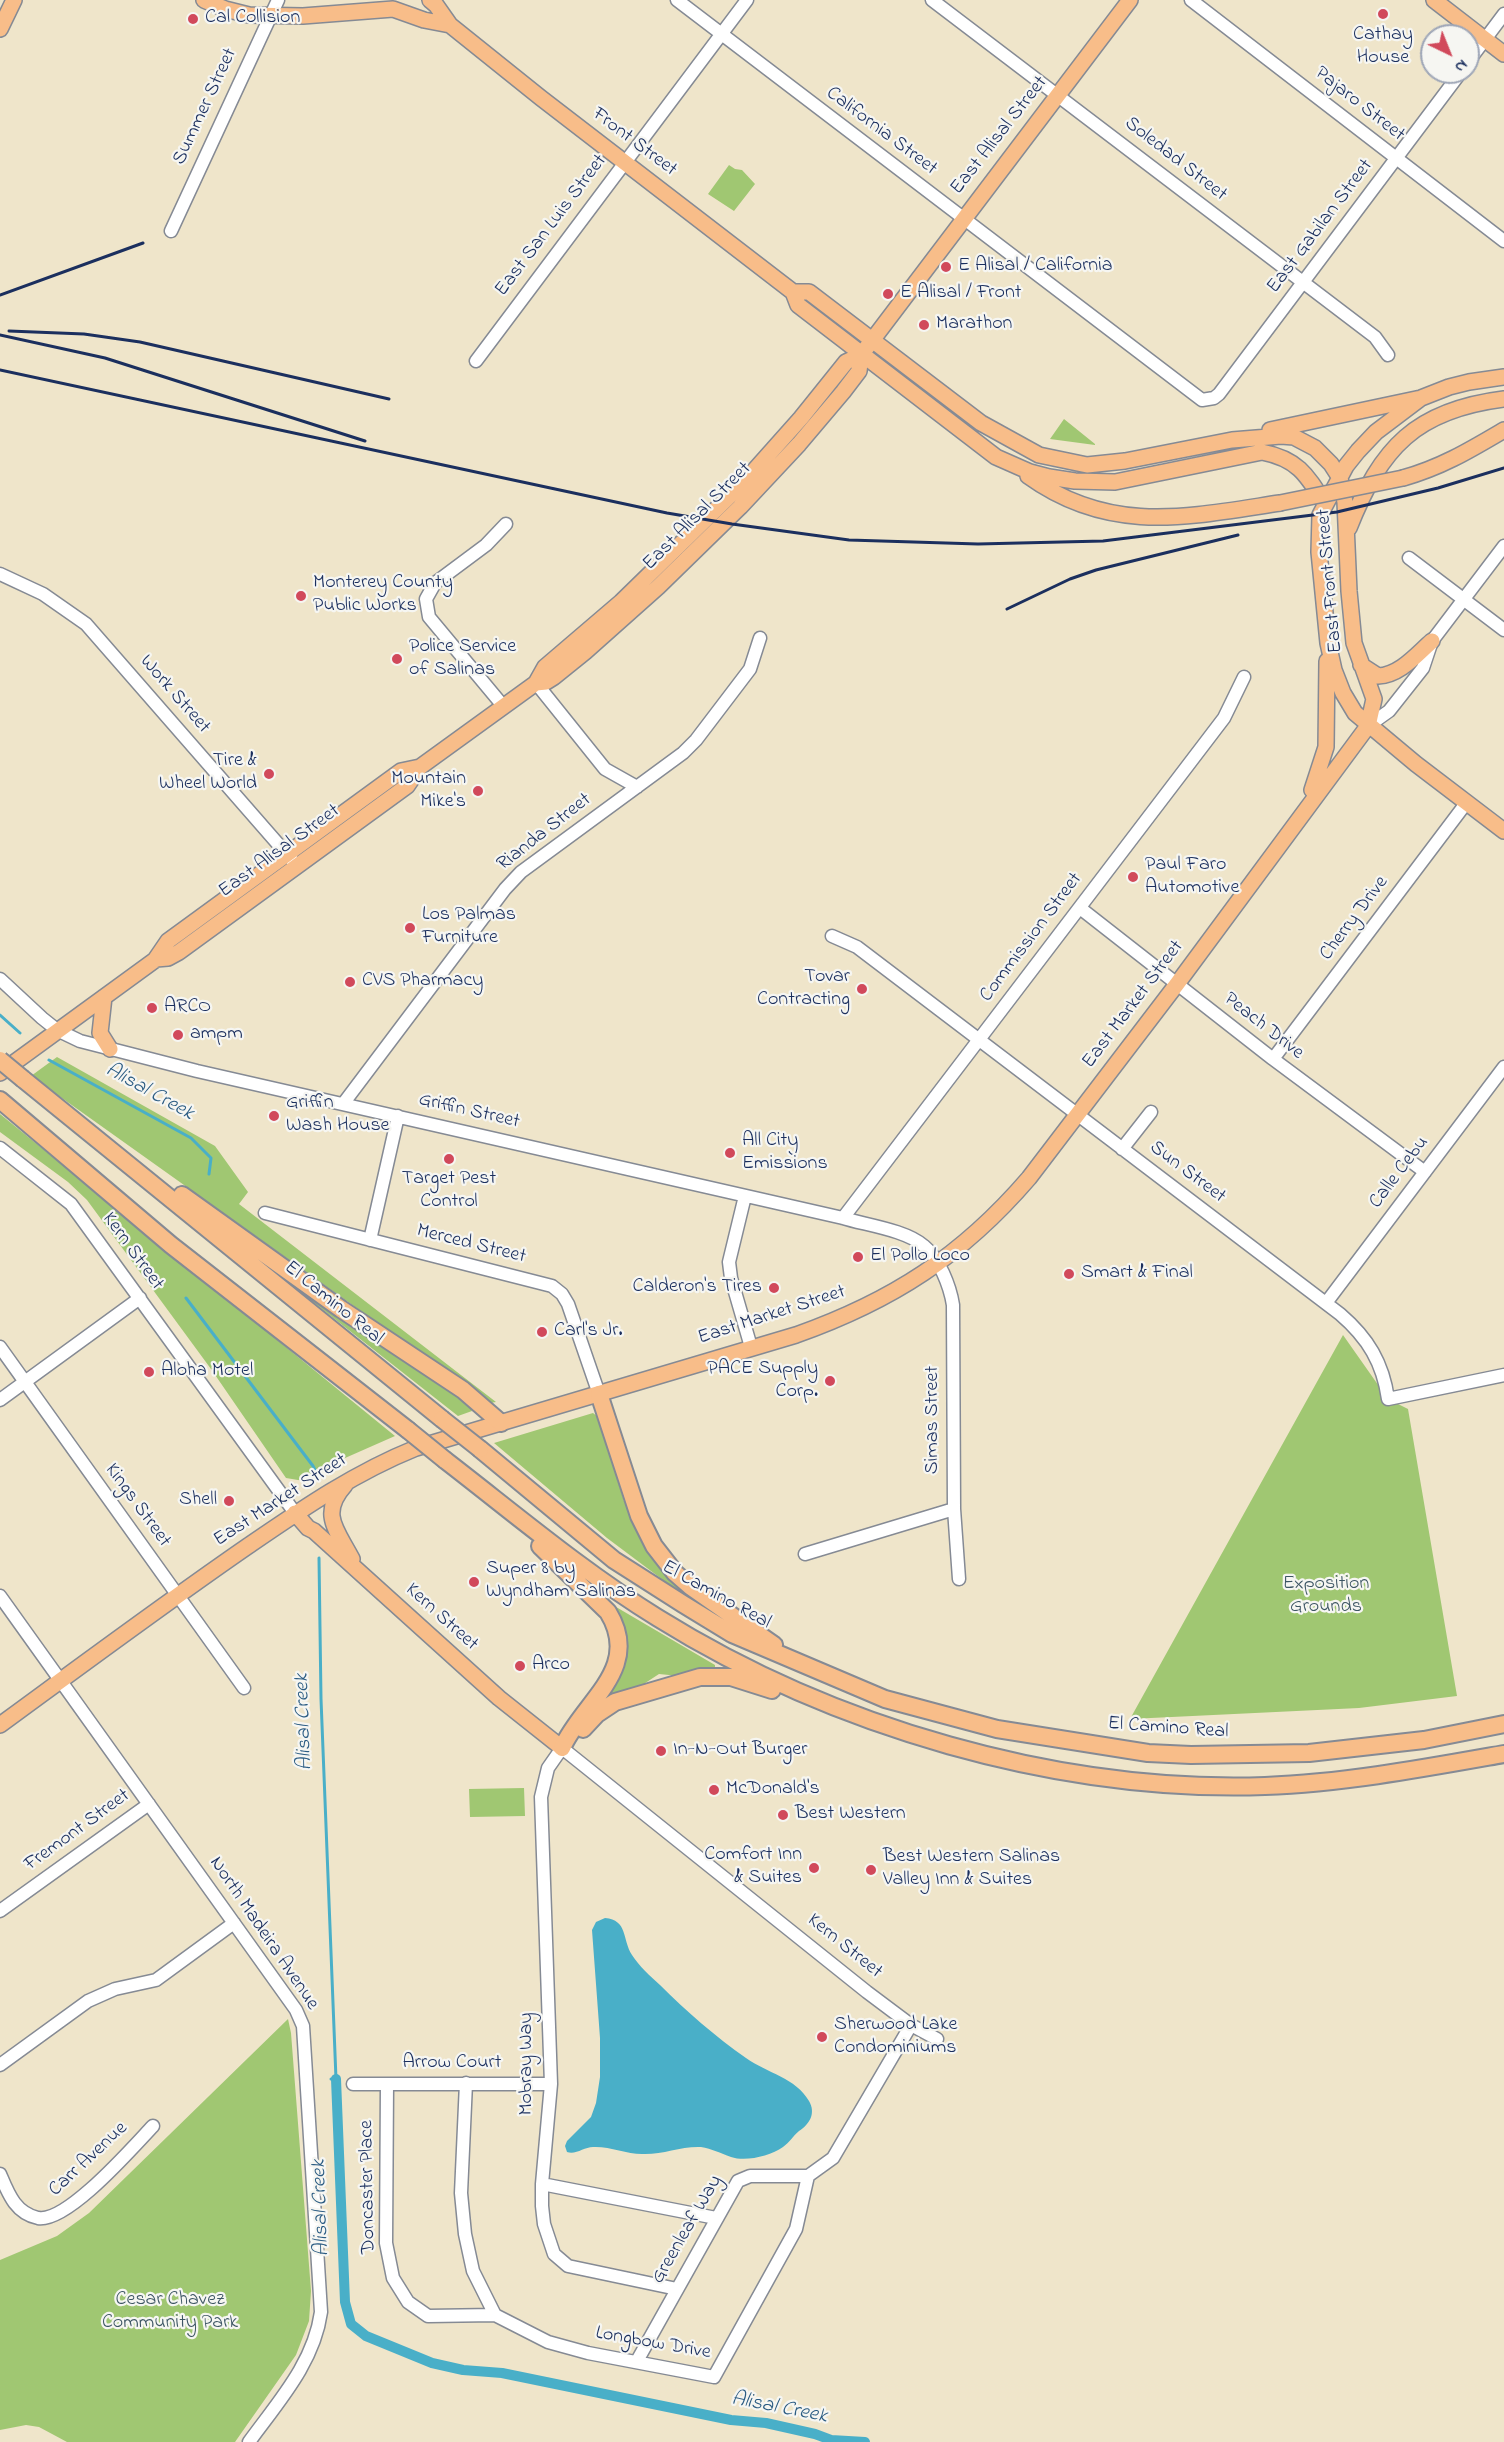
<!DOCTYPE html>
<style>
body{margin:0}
#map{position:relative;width:1504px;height:2442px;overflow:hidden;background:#efe5ca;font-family:"Indie Flower",sans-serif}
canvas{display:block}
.north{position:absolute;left:1420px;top:24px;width:60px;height:60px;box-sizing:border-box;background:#f6f6f2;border:2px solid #9ea6b7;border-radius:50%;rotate:137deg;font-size:16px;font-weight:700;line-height:24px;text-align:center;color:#1b2f5e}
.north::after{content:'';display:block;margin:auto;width:21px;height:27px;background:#d1495b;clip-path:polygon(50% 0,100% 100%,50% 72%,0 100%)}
</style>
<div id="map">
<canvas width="1504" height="2442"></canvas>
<div class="north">N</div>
</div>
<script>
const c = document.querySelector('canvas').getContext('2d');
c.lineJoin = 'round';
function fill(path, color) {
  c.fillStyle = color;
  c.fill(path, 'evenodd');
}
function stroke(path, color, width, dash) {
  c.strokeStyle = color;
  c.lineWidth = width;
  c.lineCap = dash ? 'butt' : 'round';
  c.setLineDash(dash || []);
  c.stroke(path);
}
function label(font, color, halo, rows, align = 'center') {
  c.font = font + ' "Indie Flower",sans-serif';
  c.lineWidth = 4.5;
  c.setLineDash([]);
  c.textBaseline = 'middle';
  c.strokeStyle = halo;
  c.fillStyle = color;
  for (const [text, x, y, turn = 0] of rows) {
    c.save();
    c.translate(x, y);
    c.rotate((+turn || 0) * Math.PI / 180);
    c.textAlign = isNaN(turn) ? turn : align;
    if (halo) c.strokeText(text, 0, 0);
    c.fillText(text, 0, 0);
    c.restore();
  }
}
fill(new Path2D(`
 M729,165L735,169L742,170L755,184L734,211L708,194Z
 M1064,419L1095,444V445L1050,439Z
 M57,1057L215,1146L248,1192L239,1204L496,1402L490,1403L31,1076Z
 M0,1114L395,1436L336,1462L304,1481L286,1478L211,1369L87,1200L68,1182L0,1132Z
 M296,1282L468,1403L472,1411L458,1416L294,1287Z
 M1343,1335L1388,1399L1408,1409L1457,1696L1359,1708L1130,1719Z
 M593,1413L598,1417L624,1501L636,1526L688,1589L683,1595L607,1538L494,1443Z
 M611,1604L715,1665V1670L679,1676L659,1674L630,1693L609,1698L606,1696C636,1661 627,1642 611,1604Z
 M524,1788L525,1816L470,1817L469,1789Z
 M288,2019L291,2033L311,2291L309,2321L296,2355L235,2442H67L39,2427L26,2425L0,2430V2260L57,2236L89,2213Z`), '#a0c772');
fill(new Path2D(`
 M605,1918C628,1920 622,1939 632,1955C639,1966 650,1976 660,1985C686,2011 716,2037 746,2058C767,2073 796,2078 809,2101C816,2113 810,2124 799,2131C793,2136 789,2143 783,2147C770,2156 746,2162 731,2157C720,2153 712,2149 701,2147C681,2146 662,2155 642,2154C626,2154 609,2146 593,2147C584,2147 576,2155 567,2152L565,2146L567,2141L591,2117L596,2103L600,2077V2038L592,1930L596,1922Z`), '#49afc8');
stroke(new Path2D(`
 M0,1015L20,1033
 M49,1060L191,1138L211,1158L209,1174
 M186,1298L313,1466L316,1472
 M319,1558L321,1699L336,2079H331`), '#49afc8', 3);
stroke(new Path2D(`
 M336,2079L345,2302L351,2324L366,2336L432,2363L463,2370L502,2373L731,2420L766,2423L815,2434L831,2440L865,2442`), '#49afc8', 10);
const minor = new Path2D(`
 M677,0L1202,400L1214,398L1219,394L1461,72
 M932,0L1375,337L1388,355
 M1191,0L1504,241
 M1468,62L1504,14
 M171,231L278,0
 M476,361L747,0
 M1409,558L1504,630
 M0,574L43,594L86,624L292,860
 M536,683L605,769L637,787
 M504,707L429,617L426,599L435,583L486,545L506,524
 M1368,726L1389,711L1423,668L1432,641L1504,546
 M1080,908L1273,1059L1425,1172
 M832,936L857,947L1340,1314C1368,1338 1383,1363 1388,1399L1504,1375
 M0,979L42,1018L57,1030L80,1041L197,1071L843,1218C866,1225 906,1230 924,1246C939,1258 950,1286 953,1305L954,1509L959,1579
 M1273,1059L1467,802
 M343,1104L505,889L521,872L683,753L696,740L750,669L760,638
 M0,1148L71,1204L295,1513
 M1122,1149L1151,1112
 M745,1196L729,1262L731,1278L751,1347
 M265,1213L552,1286L562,1294L568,1304L599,1394
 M843,1218L1224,718L1244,677
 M370,1240L398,1116
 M1326,1303L1504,1067
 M0,1347L244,1688
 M0,1400L140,1298
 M805,1554L954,1509
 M0,1596L296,2010L303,2026L321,2312C314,2363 278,2402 249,2442
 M0,1911L149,1804
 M0,2065L88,2001L115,1989L156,1980L234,1923
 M466,2083L461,2193L465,2234L473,2271L495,2315L548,2342L588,2353L714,2377L796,2229L808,2176L833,2158L911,2025
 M353,2084H551
 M387,2084L386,2243L393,2278L408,2302L428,2316L495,2315
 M0,2174C8,2193 15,2213 38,2218C67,2223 132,2148 153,2126
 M542,2184L716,2218
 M677,2289L568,2266L554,2254L544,2224L542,2206V2184L551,2084L541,1797L548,1768L562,1748L867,1992L911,2025L937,2039
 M637,2361L738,2181L750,2176H808`);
const major = new Path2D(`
 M204,0L225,9L249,15L303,16L393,9L424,20L450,25
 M430,0L436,5L450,25L541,98L793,292L798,305L996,457L1030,472L1049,477L1075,481L1115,482L1262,452C1298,459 1307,475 1325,504
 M1434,0L1504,54
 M0,29L14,0
 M1421,398L1376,432L1358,451L1346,466L1320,515L1319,552L1328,643L1334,670L1343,693L1355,713L1416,764L1504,831
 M1270,430L1421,398L1449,387L1469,382L1504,377
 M1028,476C1110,535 1187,517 1280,503
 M1403,478C1442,467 1470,450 1504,430
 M1349,528C1381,447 1416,410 1504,399
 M1361,665L1378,676C1400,675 1416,655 1432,641
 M536,683L546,682L554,677L585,652L658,587L740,507L799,444L843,392L859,371L861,355
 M1312,790L1326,747L1327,661
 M156,959L168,958L179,952L407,786L420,767L536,683L545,667L621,602L744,482L801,418L846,362L861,355L1130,0
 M104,997L100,1033L110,1049
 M0,1073L155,960L168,941L401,771L420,767
 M345,1485C319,1514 337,1530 352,1559
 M295,1513L308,1528L314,1531L499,1698L562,1748
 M0,1725C82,1665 164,1604 248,1546C302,1509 354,1473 416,1448L796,1335C892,1301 962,1256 1029,1178L1177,984L1368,726L1374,699L1354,643L1349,591L1345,502L1340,478L1331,464L1315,448L1294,437L1281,436L1232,440L1125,461L1087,465L1039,455L981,423L809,292H793`);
const highway = new Path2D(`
 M23,1079L442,1419
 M0,1100L171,1245L408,1430
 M182,1195L341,1309L463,1390L501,1423
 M599,1394L639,1516L654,1546L675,1573L691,1587L774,1645
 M480,1449L614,1560L683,1604L732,1634L885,1699L997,1729L1148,1753L1191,1755L1309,1753L1424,1740L1504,1724
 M445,1460C515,1514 582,1571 658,1618C833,1727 1058,1793 1265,1786C1345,1783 1425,1768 1504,1754
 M540,1546L608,1612C643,1669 583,1701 562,1748
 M583,1729L597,1714L615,1702L700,1677H731L772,1690`);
stroke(minor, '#858a94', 15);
stroke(major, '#858a94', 18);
stroke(highway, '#858a94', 20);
stroke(minor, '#fff', 12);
stroke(major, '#f8bd89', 15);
stroke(highway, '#f8bd89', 16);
stroke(new Path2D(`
 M0,295L143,243
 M9,331L84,334L140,342L389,399
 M0,335L105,358L365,441
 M0,370L667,513L732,524L849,540L978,544L1103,541L1337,512L1438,488L1504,468
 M1007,609L1070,579L1096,570L1238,535`), '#1b2f5e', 3);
const majorBridge = new Path2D(`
 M1280,503L1403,478`);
const highwayBridge = new Path2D(`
 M0,1060L23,1079
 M442,1419L480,1449
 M408,1430L445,1460`);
stroke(majorBridge, '#858a94', 18, []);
stroke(highwayBridge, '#858a94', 20, []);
stroke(majorBridge, '#f8bd89', 15);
stroke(highwayBridge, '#f8bd89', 16);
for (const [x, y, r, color] of [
 [1383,14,6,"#d1495b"],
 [193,19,6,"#d1495b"],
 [946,267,6,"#d1495b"],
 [888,294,6,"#d1495b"],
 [924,325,6,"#d1495b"],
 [301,596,6,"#d1495b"],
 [397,659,6,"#d1495b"],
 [269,774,6,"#d1495b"],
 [478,791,6,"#d1495b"],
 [1133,877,6,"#d1495b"],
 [410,928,6,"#d1495b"],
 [350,982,6,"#d1495b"],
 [862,989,6,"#d1495b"],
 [152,1008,6,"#d1495b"],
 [178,1035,6,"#d1495b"],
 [274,1116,6,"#d1495b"],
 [730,1153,6,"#d1495b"],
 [449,1159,6,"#d1495b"],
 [858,1257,6,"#d1495b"],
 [1069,1274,6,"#d1495b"],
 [774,1288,6,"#d1495b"],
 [542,1332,6,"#d1495b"],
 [149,1372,6,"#d1495b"],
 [830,1381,6,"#d1495b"],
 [229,1501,6,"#d1495b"],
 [474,1582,6,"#d1495b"],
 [520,1666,6,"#d1495b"],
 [661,1751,6,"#d1495b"],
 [714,1790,6,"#d1495b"],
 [783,1815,6,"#d1495b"],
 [814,1868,6,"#d1495b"],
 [871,1870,6,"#d1495b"],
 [822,2037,6,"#d1495b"]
]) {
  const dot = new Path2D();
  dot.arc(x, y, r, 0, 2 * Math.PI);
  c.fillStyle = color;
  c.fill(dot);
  stroke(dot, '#f6f6f2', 2);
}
label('20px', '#1b2f5e', '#f6f6f2', [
 ["Cal Collision",205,19],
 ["Cathay",1383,36,"center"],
 ["House",1383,59,"center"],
 ["E Alisal / California",958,267],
 ["E Alisal / Front",900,294],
 ["Marathon",936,325],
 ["Monterey County",313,584],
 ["Public Works",313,607],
 ["Police Service",409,648],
 ["of Salinas",409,671],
 ["Tire &",257,762,"right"],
 ["Wheel World",257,785,"right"],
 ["Mountain",466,780,"right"],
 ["Mike's",466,803,"right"],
 ["Paul Faro",1145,866],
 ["Automotive",1145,889],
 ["Los Palmas",422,916],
 ["Furniture",422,939],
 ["Tovar",850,978,"right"],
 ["Contracting",850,1001,"right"],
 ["CVS Pharmacy",362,982],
 ["ARCO",164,1008],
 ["ampm",190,1035],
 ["Griffin",286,1104],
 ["Wash House",286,1127],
 ["All City",742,1142],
 ["Emissions",742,1165],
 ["Target Pest",449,1180,"center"],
 ["Control",449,1203,"center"],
 ["El Pollo Loco",870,1257],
 ["Smart & Final",1081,1274],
 ["Calderon's Tires",762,1288,"right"],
 ["Carl's Jr.",554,1332],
 ["PACE Supply",818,1370,"right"],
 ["Corp.",818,1393,"right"],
 ["Aloha Motel",161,1372],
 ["Shell",217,1501,"right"],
 ["Super 8 by",486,1570],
 ["Wyndham Salinas",486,1593],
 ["Arco",532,1666],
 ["In-N-Out Burger",673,1751],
 ["McDonald's",726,1790],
 ["Best Western",795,1815],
 ["Comfort Inn",802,1856,"right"],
 ["& Suites",802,1879,"right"],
 ["Best Western Salinas",883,1858],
 ["Valley Inn & Suites",883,1881],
 ["Sherwood Lake",834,2026],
 ["Condominiums",834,2049]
], 'left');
label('20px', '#1b2f5e', '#f6f6f2', [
 ["Pajaro Street",1359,105,38],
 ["Summer Street",206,107,-65],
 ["California Street",881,132,37],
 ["East Alisal Street",1000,136,-52],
 ["Front Street",634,143,37],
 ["Soledad Street",1175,160,38],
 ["East San Luis Street",552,226,-53],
 ["East Gabilan Street",1321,227,-53],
 ["East Alisal Street",698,517,-45],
 ["East Front Street",1331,581,-95],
 ["Work Street",174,695,49],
 ["Rianda Street",545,833,-38],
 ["East Alisal Street",280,852,-36],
 ["Cherry Drive",1355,919,-53],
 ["Commission Street",1032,938,-53],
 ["East Market Street",1134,1005,-53],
 ["Peach Drive",1263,1027,38],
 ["Griffin Street",469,1112,13],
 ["Sun Street",1187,1173,37],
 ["Calle Cebu",1400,1173,-53],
 ["Merced Street",471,1245,14],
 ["Kern Street",132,1252,54],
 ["El Camino Real",333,1304,39],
 ["East Market Street",772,1316,-18],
 ["Simas Street",934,1420,-90],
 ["East Market Street",281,1501,-33],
 ["Kings Street",137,1506,54],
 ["El Camino Real",716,1596,29],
 ["Kern Street",441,1618,42],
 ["El Camino Real",1168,1729,4],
 ["Fremont Street",78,1831,-36],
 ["North Madeira Avenue",263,1934,56],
 ["Kern Street",844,1947,39],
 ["Arrow Court",452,2064],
 ["Mobray Way",528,2064,-90],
 ["Carr Avenue",89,2160,-43],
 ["Doncaster Place",369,2187,-91],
 ["Greenleaf Way",688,2230,-60],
 ["Longbow Drive",653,2344,10]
]);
label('20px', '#3c5563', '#f6f6f2', [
 ["Exposition",1326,1585],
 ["Grounds",1326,1608],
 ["Cesar Chavez",170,2301],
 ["Community Park",170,2324]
]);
label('italic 21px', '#2b5c83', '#f6f6f2', [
 ["Alisal Creek",149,1093,29],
 ["Alisal Creek",305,1722,-92],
 ["Alisal Creek",322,2208,-92],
 ["Alisal Creek",779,2409,11]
]);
</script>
